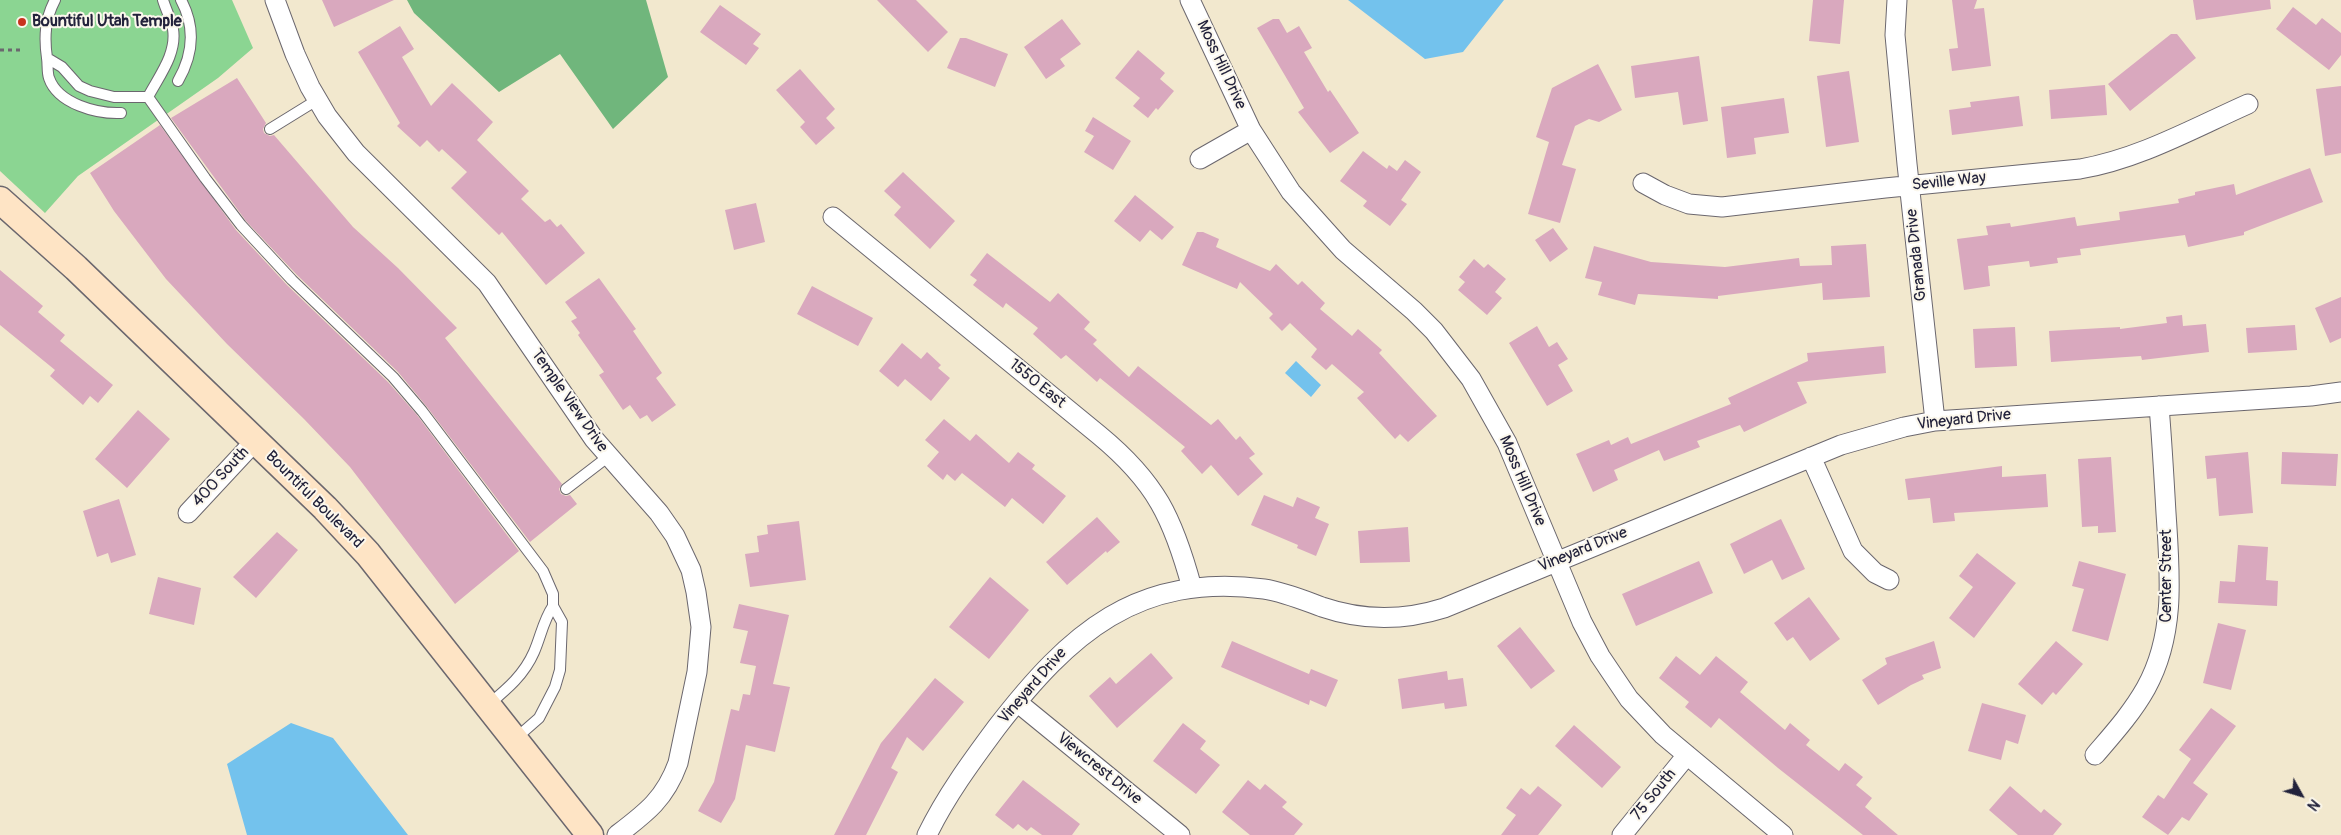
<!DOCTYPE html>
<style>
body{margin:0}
#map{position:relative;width:2341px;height:835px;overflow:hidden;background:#f2e8ce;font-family:Pangolin,sans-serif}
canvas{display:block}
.north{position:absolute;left:2276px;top:770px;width:50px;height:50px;-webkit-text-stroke:4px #fbf7ec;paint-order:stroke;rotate:129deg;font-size:14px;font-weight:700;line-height:20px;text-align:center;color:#22223b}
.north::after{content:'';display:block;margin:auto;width:18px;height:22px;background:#22223b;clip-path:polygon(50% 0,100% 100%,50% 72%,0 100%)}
</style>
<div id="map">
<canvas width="2341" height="835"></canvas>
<div class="north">N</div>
</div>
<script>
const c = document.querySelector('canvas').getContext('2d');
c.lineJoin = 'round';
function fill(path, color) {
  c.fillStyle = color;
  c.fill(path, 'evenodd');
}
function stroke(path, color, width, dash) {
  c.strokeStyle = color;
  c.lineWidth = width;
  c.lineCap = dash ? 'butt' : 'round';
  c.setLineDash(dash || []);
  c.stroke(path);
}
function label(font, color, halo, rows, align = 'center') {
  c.font = font + ' Pangolin,sans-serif';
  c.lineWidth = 4;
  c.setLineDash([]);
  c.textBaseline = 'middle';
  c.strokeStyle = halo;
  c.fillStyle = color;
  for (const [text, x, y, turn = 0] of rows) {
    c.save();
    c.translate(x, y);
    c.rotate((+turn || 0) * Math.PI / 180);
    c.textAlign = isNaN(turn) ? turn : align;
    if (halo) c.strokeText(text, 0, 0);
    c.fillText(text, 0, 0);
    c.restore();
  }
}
fill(new Path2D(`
 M0,0H232L253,48L218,78L78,176L45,213L0,171Z`), '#8bd592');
fill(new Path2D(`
 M407,0H646L668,77L613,129L560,54L499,92L414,13Z`), '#70b67c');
fill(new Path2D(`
 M1348,0H1504L1463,52L1425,59Z
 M1296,361L1321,385L1311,397L1285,373Z
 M291,723L333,738L408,835H247L227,764Z`), '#73c2ed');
fill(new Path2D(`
 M322,0H394L334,27Z
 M877,0H916L948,32L928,52Z
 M1813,0H1844L1840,44L1809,41Z
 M1952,0H1977L1974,9L1984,8L1991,66L1952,71L1949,49L1958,48Z
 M2193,0H2270L2271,9L2196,20Z
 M720,5L761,34L753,44L759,48L746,65L700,32Z
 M2293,7L2316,25L2322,18L2341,33V55L2329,70L2276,29Z
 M1062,19L1081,44L1060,59L1065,66L1046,79L1024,47Z
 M1273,19H1279L1287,33L1299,26L1312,48L1304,52L1328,92L1330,90L1359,133L1330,153L1298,112L1304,108L1257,28Z
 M400,26L414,49L402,57L431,106L452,83L469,99L493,122L477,140L529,191L521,199L545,222L550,219L557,227L561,224L585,253L546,285L502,232L499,235L451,188L467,172L442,149L439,152L427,140L420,147L397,126L400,123L358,52Z
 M2171,34H2177L2196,58L2130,111L2108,84Z
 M960,38H966L1008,54L995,87L947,68Z
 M1138,50L1165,73L1160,79L1174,91L1158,110L1156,108L1148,118L1133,106L1140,98L1115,78Z
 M1699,56L1708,121L1683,125L1678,92L1635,98L1631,66Z
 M1598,64L1622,110L1599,122L1589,119L1575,126L1562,165L1576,169L1560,223L1528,214L1549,142L1536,137L1552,88Z
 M800,69L835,109L826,118L835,128L816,145L800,127L805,122L776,90Z
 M1849,71L1859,142L1826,147L1817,76Z
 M237,78L266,123L263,129L264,133L270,136L274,135L353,227L398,268L457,328L445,338L562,484L559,489L561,494L566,496L570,495L577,504L530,542L427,407L398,372L297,275L246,221L171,118Z
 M2105,85L2107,115L2051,119L2049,90Z
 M2341,86V153L2325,156L2316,89Z
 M2019,96L2023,126L1952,135L1949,110L1971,107L1970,102Z
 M1784,98L1789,133L1754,138L1756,154L1727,158L1721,107Z
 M1093,117L1131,141L1113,170L1084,152L1094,136L1085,131Z
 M160,125L236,230L287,285L388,382L417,415L519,551L455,604L350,467L304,419L227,344L166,279L114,211L90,173Z
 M1363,151L1387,169L1389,165L1397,171L1405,160L1421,172L1401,200L1407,204L1390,226L1363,206L1367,201L1340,181Z
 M2310,168L2323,202L2244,232V235L2188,247L2185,235L2080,249L2081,255L2057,258L2058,263L2030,267L2029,261L1988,266L1990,286L1964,290L1957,239L1988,235L1986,226L2010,223L2011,227L2075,217L2077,226L2120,220L2119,212L2179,203L2178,199L2195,195V192L2234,184L2236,195Z
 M903,172L955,221L930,249L894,215L901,207L884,191Z
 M1135,195L1174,227L1162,240L1150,230L1140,242L1114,221Z
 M756,203L765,242L734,250L725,210Z
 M1553,228L1568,249L1550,262L1535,240Z
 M1197,232H1203L1219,239L1216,247L1270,271L1276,264L1298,285L1302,281L1325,303L1320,309L1352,336L1358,329L1382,350L1379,353L1437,416L1408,442L1400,434L1395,439L1357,398L1364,392L1332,364L1326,370L1311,357L1317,349L1290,323L1282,331L1269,318L1273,314L1240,282L1237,289L1182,265Z
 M1866,244L1870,297L1823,300L1822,283L1718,296V299L1638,294L1635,305L1598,295L1602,282L1585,278L1594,246L1651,262L1725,267L1799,258L1800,266L1832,265L1831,246Z
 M987,253L1050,302L1058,293L1090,322L1084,329L1097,340L1093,344L1129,377L1138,366L1211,425L1218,419L1236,440L1240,436L1255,454L1249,458L1263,474L1238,496L1211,465L1202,474L1181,451L1185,447L1100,378L1097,382L1066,355L1061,359L1033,334L1038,328L1006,303L1003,308L973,285L977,280L970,275Z
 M1474,259L1484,268L1488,264L1506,279L1495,292L1502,298L1487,315L1458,290L1465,282L1459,277Z
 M0,270L43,306L38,312L65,335L60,341L113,385L98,403L90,396L83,405L50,376L55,370L0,325Z
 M599,278L636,329L633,331L662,373L656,378L676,405L652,422L647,415L640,419L630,405L623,410L599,375L604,372L578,335L580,333L571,321L577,318L565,302Z
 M812,286L873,318L858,346L797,314Z
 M2341,297V338L2330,343L2315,308Z
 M2182,315L2183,326L2206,324L2209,352L2142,360L2141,356L2051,362L2049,331L2120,327V329L2167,323L2166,317Z
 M2295,325L2297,350L2248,353L2246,328Z
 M1537,326L1549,347L1557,342L1568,359L1558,365L1573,391L1547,406L1509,343Z
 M2015,327L2017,366L1975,368L1973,329Z
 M902,343L921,359L927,352L941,365L938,368L950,378L931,401L905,379L898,387L879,371Z
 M1884,346L1886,373L1797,382L1807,403L1744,432L1740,425L1697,441L1700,447L1664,461L1659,450L1614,470L1618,480L1593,492L1576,454L1609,440L1611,445L1628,437L1631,444L1731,404L1728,398L1808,361L1807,353Z
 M138,410L170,439L127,488L95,459Z
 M944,419L970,441L976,434L1009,463L1018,452L1035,465L1032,469L1066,496L1043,524L1012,498L1005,507L962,473L955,481L947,474L943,480L927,466L939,452L925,440Z
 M2248,452L2253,513L2219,516L2216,478L2207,479L2205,456Z
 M2282,452L2338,454L2336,486L2281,484Z
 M2111,457L2116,532L2098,533V526L2082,527L2078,459Z
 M2002,466V477L2046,474L2048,507L1954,513L1955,521L1933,523L1930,498L1908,500L1905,479Z
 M1264,495L1293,507L1297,497L1320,507L1315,518L1329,524L1316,556L1297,548L1298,545L1251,525Z
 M119,499L136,555L111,563L108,553L97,557L83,511Z
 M1097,517L1120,542L1107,553L1106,551L1067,585L1046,562Z
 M1781,519L1805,569L1782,580L1772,560L1744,574L1730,544Z
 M799,521L806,580L750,587L745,554L759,552L757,536L768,534L767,525Z
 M1408,527L1410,562L1360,563L1358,531Z
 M277,532L298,550L256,598L233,577Z
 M2238,545L2268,547L2266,580L2278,581L2277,606L2218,603L2220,581L2235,582Z
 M1977,553L2016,583L1974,638L1949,618L1973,587L1959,576Z
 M1699,561L1713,593L1636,626L1622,594Z
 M2079,561L2126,574L2108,641L2072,631L2084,589L2072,586Z
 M158,577L201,588L194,625L149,614Z
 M990,577L1029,610L989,659L949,627Z
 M1809,597L1840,639L1810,661L1793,637L1787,641L1774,623Z
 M739,604L789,615L773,684L790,687L775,752L746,745L735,799L721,823L698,811L714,782L731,709L739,711L743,694L750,695L756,666L740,663L748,631L733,628Z
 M2218,623L2246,630L2231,690L2203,683Z
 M1520,627L1555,671L1531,689L1497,646Z
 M1232,641L1309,674L1311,669L1338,680L1326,707L1310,700L1309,705L1221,667Z
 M1934,641L1941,668L1922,675L1924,679L1911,685L1878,705L1862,680L1887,664L1885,658Z
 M2056,641L2083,664L2056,695L2053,692L2042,705L2018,684Z
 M1151,653L1173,678L1117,728L1089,696L1110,677L1116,684Z
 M1676,656L1700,675L1716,656L1748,682L1740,692L1785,730L1790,723L1810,740L1806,745L1839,771L1845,763L1863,777L1856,785L1872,798L1865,807L1898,835H1863L1778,768L1719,718L1711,728L1685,707L1689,702L1659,678Z
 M1447,671L1448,680L1463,678L1467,706L1445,709L1444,703L1402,709L1398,679Z
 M935,678L964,702L923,751L907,737L891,768L898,772L866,835H834L881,743Z
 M1982,703L2026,715L2018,744L2006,740L2001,760L1968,751Z
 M2211,708L2236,726L2193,783L2208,794L2189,821L2182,817L2168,835L2142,817L2158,795L2164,799L2191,759L2179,750Z
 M1183,723L1206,741L1200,749L1220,765L1196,794L1153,761Z
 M1574,725L1621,767L1602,788L1555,746Z
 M1023,780L1080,824L1072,835H1042L1031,827L1027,831L1018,824L1013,829L995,815Z
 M1248,780L1260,790L1265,784L1287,802L1282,807L1303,824L1294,835H1250L1222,812Z
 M1538,786L1562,805L1538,835H1501L1516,815L1506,808L1521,788L1530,795Z
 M2010,786L2041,813L2044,809L2062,824L2053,835H2018L1989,810Z`), '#d9a8be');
const service = new Path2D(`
 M55,0C45,19 44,37 47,58L62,67L79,86L90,91L114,97H148
 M47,58C48,64 47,73 49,78C58,104 97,114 121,113
 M178,81C193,55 196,28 181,0
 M148,97L205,178L241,225L292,280L393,377L422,411L543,571L553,594V606L562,622L560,670L555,687L539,718L515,739
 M148,97C159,76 177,54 173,29C171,19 166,10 163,0
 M270,129L317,100
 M566,489L609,456
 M488,705C507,689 524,675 534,652C541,636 543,621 553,606`);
const minor = new Path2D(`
 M275,0L295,54L310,87L327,116L356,153L487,283L594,439L659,513L675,536L691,570L696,592L701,627L697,672L678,763C665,799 646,813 617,835
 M1190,0L1251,130L1291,192L1343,250L1414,311L1434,331L1471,379L1507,443L1582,622L1600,656L1629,699L1663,735L1783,835
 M1897,0L1895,35L1907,164L1935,421
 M1200,159L1251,130
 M1643,183L1665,195L1689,204L1722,207L1885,188L2080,169C2139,159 2194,128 2248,104
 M833,217L1099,435C1156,482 1173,518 1192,588
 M1811,457L1853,551L1875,573L1889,580
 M188,513L255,441
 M1017,702L1180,835
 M2095,755C2113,734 2132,713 2146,688C2176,634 2170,573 2166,513C2164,477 2162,442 2159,406
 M927,835C946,796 971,762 997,727C1069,634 1137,572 1264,589C1284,592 1303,600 1322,607C1363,621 1403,621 1444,608L1841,445L1904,427L1935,421L2311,396L2341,392
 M1622,835L1687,755`);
const secondary = new Path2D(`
 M0,200L76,268L325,508L368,554L590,835`);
stroke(service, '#6b676e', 12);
stroke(minor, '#6b676e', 21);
stroke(secondary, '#6b676e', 29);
stroke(new Path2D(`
 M0,50H22`), '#6b676e', 3, [4, 4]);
stroke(service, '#fff', 10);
stroke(minor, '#fff', 19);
stroke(secondary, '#fee4c5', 26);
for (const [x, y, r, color] of [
 [22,22,5,"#c8321e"]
]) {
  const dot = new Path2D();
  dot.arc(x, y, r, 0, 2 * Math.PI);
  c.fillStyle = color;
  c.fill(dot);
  stroke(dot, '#fbf7ec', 2);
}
label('bold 16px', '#22223b', '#fbf7ec', [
 ["Bountiful Utah Temple",32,22]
], 'left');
label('16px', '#22223b', '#fbf7ec', [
 ["Moss Hill Drive",1221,65,65],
 ["Seville Way",1949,182,-6],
 ["Granada Drive",1917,255,-96],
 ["1550 East",1037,384,39],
 ["Temple View Drive",569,401,55],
 ["Vineyard Drive",1964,420,-6],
 ["400 South",221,477,-47],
 ["Moss Hill Drive",1522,481,67],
 ["Bountiful Boulevard",314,500,45],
 ["Vineyard Drive",1583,550,-22],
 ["Center Street",2167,576,-90],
 ["Vineyard Drive",1033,686,-49],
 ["Viewcrest Drive",1099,769,39],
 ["75 South",1654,795,-51]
]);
</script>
